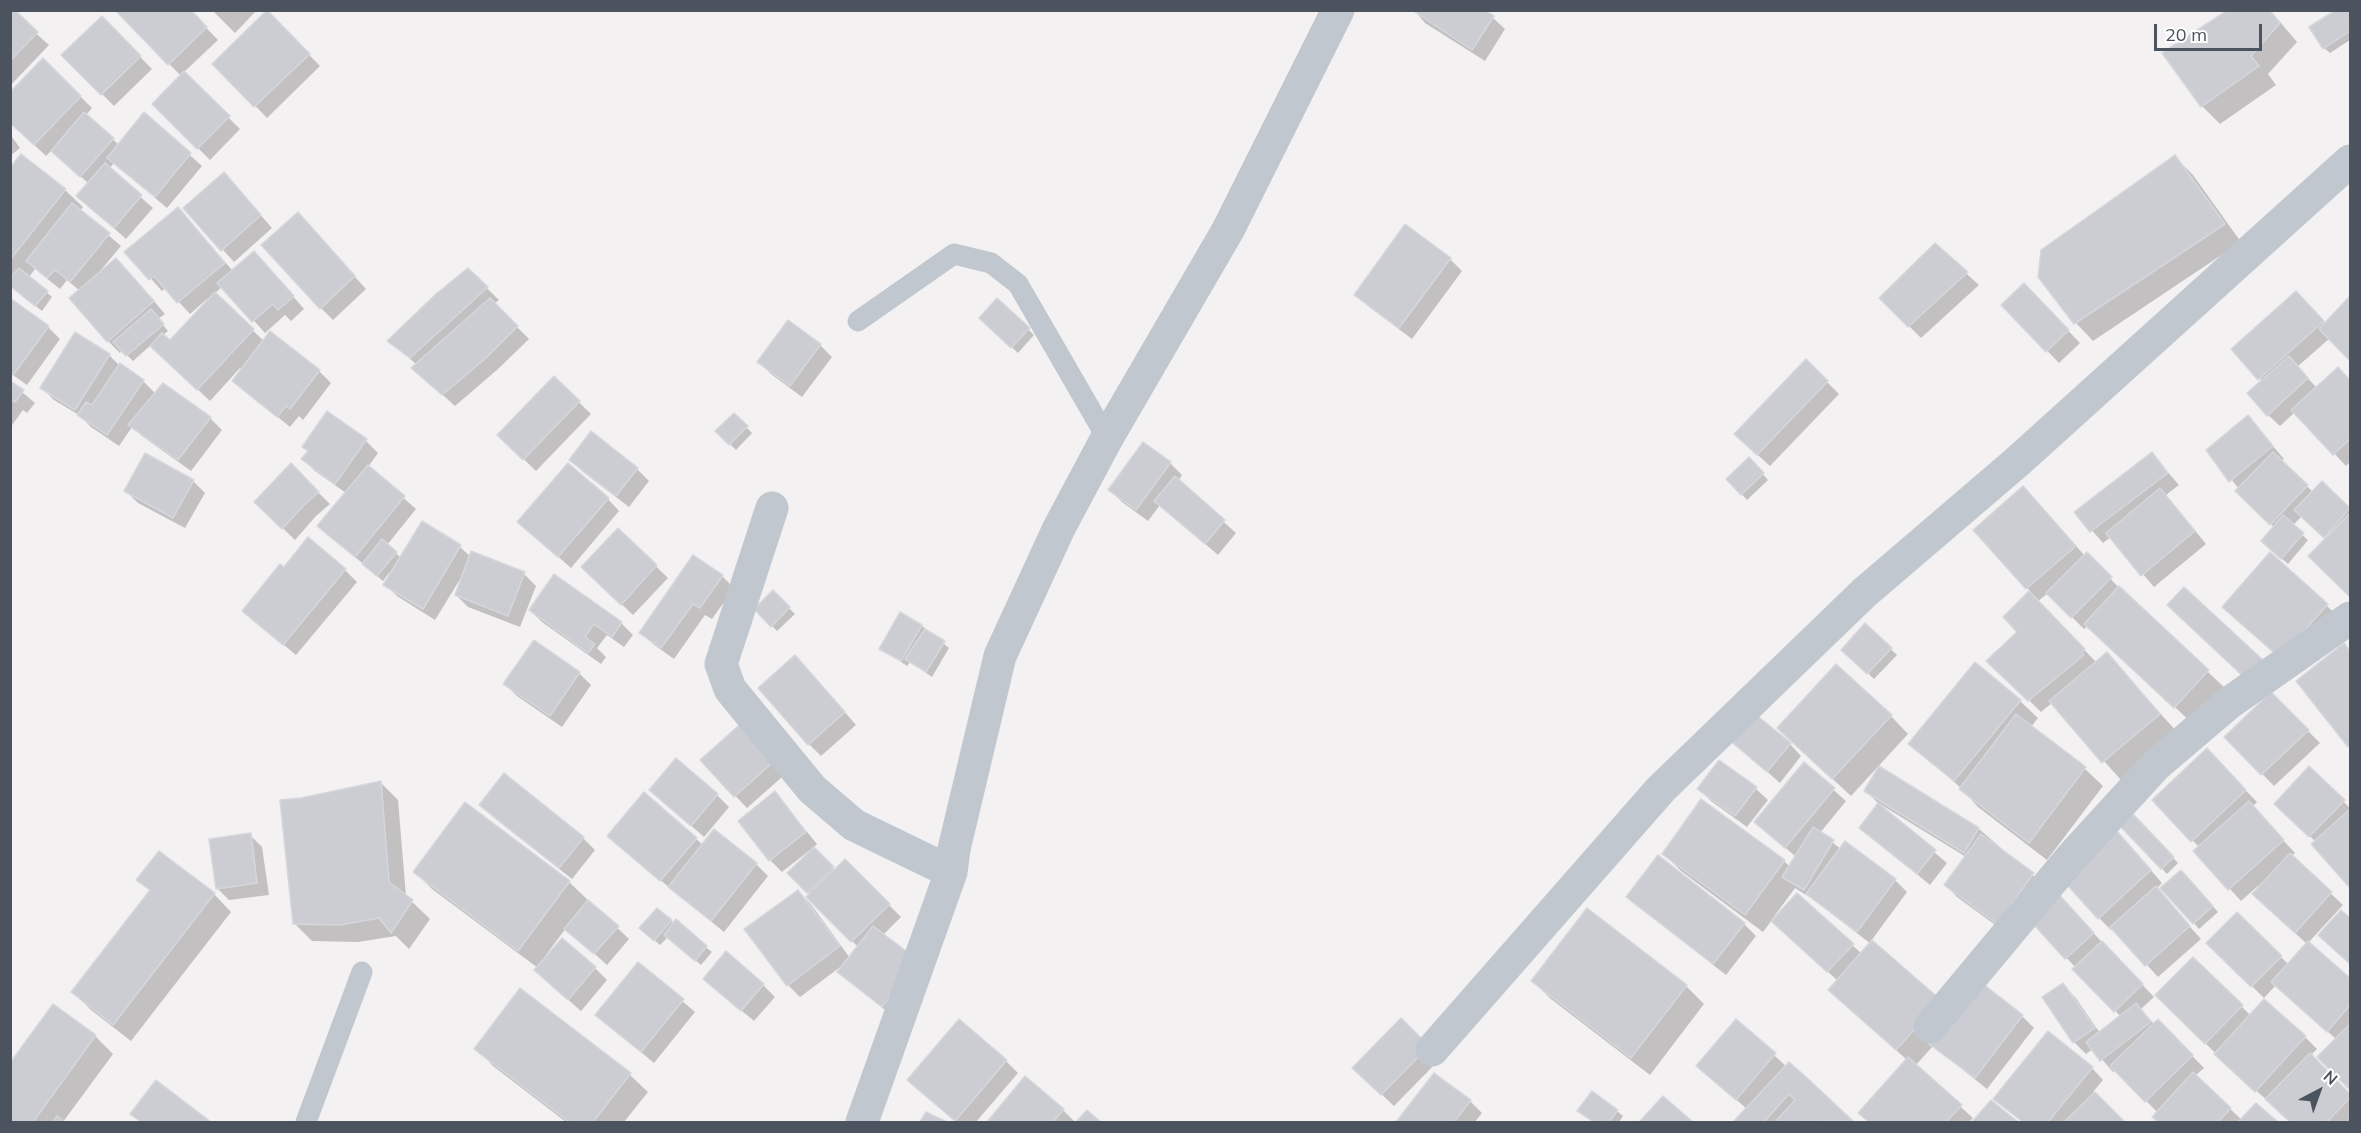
<!DOCTYPE html>
<style>
body{margin:0}
#map{position:relative;width:2361px;height:1133px;overflow:hidden;background:#f3f1f1;font-family:Mulish,sans-serif}
canvas{display:block}
.frame{position:absolute;inset:0;border:12px solid #4a535e;pointer-events:none}
.north{position:absolute;left:2289px;top:1061px;width:60px;height:60px;-webkit-text-stroke:4px #fff;paint-order:stroke;rotate:41deg;font-size:16px;font-weight:700;line-height:24px;text-align:center;color:#4a535e}
.north::after{content:'';display:block;margin:auto;width:21px;height:27px;background:#4a535e;clip-path:polygon(50% 0,100% 100%,50% 72%,0 100%)}
.scale{position:absolute;left:2154px;top:24px;width:108px;height:27px;box-sizing:border-box;border:3px solid #4a535e;border-top:0;padding-left:8px;font-size:18px;line-height:21px;white-space:nowrap;color:#4a535e;-webkit-text-stroke:4px #fff;paint-order:stroke}
</style>
<div id="map">
<canvas width="2361" height="1133"></canvas>
<div class="frame"></div>
<div class="north">N</div>
<div class="scale">20 m</div>
</div>
<script>
const c = document.querySelector('canvas').getContext('2d');
c.lineJoin = 'round';
function fill(path, color) {
  c.fillStyle = color;
  c.fill(path, 'evenodd');
}
function stroke(path, color, width, dash) {
  c.strokeStyle = color;
  c.lineWidth = width;
  c.lineCap = dash ? 'butt' : 'round';
  c.setLineDash(dash || []);
  c.stroke(path);
}
fill(new Path2D(`
 M10,10L49,45L10,86Z
 M117,10H189L218,40L183,73L240,129L210,160L154,104L181,76Z
 M212,10H257L235,33Z
 M1414,10L1493,18L1505,29L1485,61L1425,23Z
 M2231,10H2270L2297,42L2268,74L2276,85L2220,124L2202,106L2164,53Z
 M2339,10H2350V40L2330,53L2324,48Z
 M267,12L320,66L267,118L215,64Z
 M102,18L152,69L114,106L63,55Z
 M43,60L92,108L86,115L119,145L144,114L202,166L167,208L114,163L109,169L153,208L126,239L78,196L89,184L52,150L46,156L10,122Z
 M10,134L20,148L10,156Z
 M2175,157L2193,175L2241,242L2093,341L2076,323L2040,276Z
 M10,170L65,190L83,207L80,211L121,246L101,270L116,260L128,271L165,314L158,319L168,331L163,335L170,342L208,301L207,299L190,314L166,288L162,291L127,252L178,209L233,271L266,265L304,309L291,321L285,315L265,333L223,286L214,294L264,341L270,333L319,371L331,383L303,420L299,416L290,427L234,381L242,370L240,368L210,401L151,345L133,361L122,350L120,353L108,341L80,291L67,280L60,289L35,269L29,277L52,297L42,311L10,285Z
 M235,186L272,228L234,262L185,208Z
 M309,226L366,289L333,320L321,308Z
 M1935,245L1979,285L1921,338L1881,298Z
 M1450,259L1462,271L1412,339L1368,306L1356,294Z
 M468,270L499,300L494,304L529,339L498,369L455,406L413,368L417,365L390,341Z
 M2024,285L2080,343L2059,363L2003,305Z
 M2350,298V359L2330,338L2297,367L2317,388L2338,369L2350,381V462L2346,466L2295,412L2280,426L2268,415L2263,382L2233,349L2308,304L2326,324Z
 M10,300L48,327L60,339L27,385L10,373Z
 M997,300L1034,335L1018,353L981,318Z
 M820,345L832,357L802,397L771,374L759,362Z
 M109,355L120,366L143,381L156,394L210,418L222,430L191,471L142,436L132,427L119,446L91,427L79,415L54,400L42,388Z
 M1806,361L1839,394L1770,466L1748,446Z
 M554,378L591,414L536,471L499,435Z
 M10,382L35,403L27,413L23,410L10,428Z
 M734,415L752,433L736,450L717,431Z
 M2248,417L2284,459L2281,461L2313,492L2322,483L2350,510V595L2310,556L2327,539L2302,516L2292,526L2308,540L2288,564L2268,547L2274,527L2237,491L2239,489L2208,450Z
 M366,441L378,453L368,467L416,509L387,545L401,558L422,523L460,547L471,557L524,574L536,586L520,627L468,607L456,595L462,576L435,620L397,596L385,584L391,574L389,573L383,581L319,526L346,493L315,471L303,459Z
 M2152,454L2179,485L2166,495L2206,544L2154,587L2111,537L2103,543L2076,512Z
 M1749,459L1768,480L1747,500L1728,479Z
 M571,460L637,469L649,481L629,507L583,472Z
 M1170,463L1182,475L1178,481L1236,533L1218,555L1160,505L1148,521L1122,502L1110,490Z
 M291,466L330,504L316,516L295,540L256,502Z
 M193,481L205,493L185,528L138,503L126,491Z
 M608,499L619,511L571,568L519,522Z
 M2035,500L2085,556L2087,554L2122,591L2226,689L2193,724L2088,626L2084,629L2048,593L2037,602L2097,663L2107,654L2177,732L2121,780L2052,703L2041,712L2000,672L2019,632L2005,617L2031,592L1975,530Z
 M618,530L668,578L633,615L595,579Z
 M2270,554L2339,617L2293,669Z
 M284,569L345,570L357,582L296,655L256,622Z
 M722,576L734,588L712,619L705,615L674,659L653,644L641,632Z
 M773,592L795,614L777,631L756,609Z
 M530,610L621,623L633,635L624,647L607,635L597,648L606,657L601,664L542,622Z
 M901,614L922,626L949,648L932,677L910,662L907,666L881,648Z
 M1865,625L1897,655L1874,679L1843,650Z
 M534,642L579,673L591,685L562,727L517,696L505,684Z
 M2344,645L2350,652V747L2298,681Z
 M807,669L856,725L821,756L809,744Z
 M2271,694L2320,743L2274,786L2226,737Z
 M2020,701L2038,718L2031,727L2085,769L2103,786L2047,860L1978,807L1961,788L1910,743Z
 M1891,716L1908,734L1851,796L1797,746Z
 M745,722L790,770L747,808L702,761Z
 M1729,738L1790,744L1801,756L1780,783Z
 M2218,762L2257,802L2252,807L2295,853L2291,856L2343,905L2308,943L2350,980V1088L2319,1057L2337,1040L2276,985L2264,998L2208,943L2237,914L2289,965L2307,944L2266,906L2259,885L2241,901L2196,852L2200,848L2154,800Z
 M1804,764L1846,801L1820,833L1841,849L1845,843L1895,880L1907,892L1871,941L1939,1001L1978,982L2022,1016L2034,1028L1987,1089L1933,1046L1915,1066L1973,1118L1969,1122H1870L1860,1113L1907,1060L1830,990L1838,981L1772,920L1763,932L1681,871L1664,854L1784,861L1790,867L1796,857L1756,822ZM1795,888L1814,900L1871,944L1862,954L1852,945L1775,919L1773,918Z
 M1880,768L1979,829L2045,886L2009,935L1957,897L1946,885L1966,857L1880,804L1879,806L1947,863L1930,885L1861,828L1879,804L1866,791Z
 M2309,769L2350,808V886L2313,844L2316,842L2276,804Z
 M380,782L398,800L406,896L430,919L409,949L396,936L358,942L312,941L294,923L301,799Z
 M1699,789H1756L1768,800L1747,827L1711,801Z
 M651,790L717,795L729,807L704,837Z
 M775,793L817,844L813,848L835,871L845,861L901,917L883,935L895,1018L839,972L843,965L800,997L788,985L798,892L810,903L850,958L858,947L809,897L811,895L790,873L812,851L810,850L782,872L770,860Z
 M465,804L569,882L629,939L607,965L566,928L546,955L595,968L607,980L581,1011L548,982L538,968L432,889L415,872Z
 M481,805L583,838L595,850L572,879L493,817Z
 M2133,816L2178,863L2167,874L2122,826Z
 M250,835L262,847L269,895L229,900L217,888Z
 M696,839L703,845L756,864L768,876L724,932L621,848Z
 M2127,843L2162,883L2156,889L2201,939L2158,977L2113,928L2111,930L2099,918Z
 M2186,877L2218,912L2199,929L2194,923Z
 M139,880L214,894L231,912L131,1041L91,1010L73,992L151,892Z
 M1628,897L1744,924L1756,936L1726,975L1640,908Z
 M2065,903L2154,997L2141,1009L2155,1025L2158,1021L2204,1068L2195,1076L2242,1120L2256,1105L2275,1122H2160L2154,1117L2158,1113L2116,1070L2113,1072L2093,1049L2086,1054L2074,1042L2063,985L2075,997L2100,1033L2121,1017L2027,915Z
 M657,910L712,952L701,965L668,937L660,945L647,934Z
 M2341,912L2350,920V963L2332,947Z
 M2194,959L2251,1016L2305,1037L2317,1049L2310,1056L2350,1096V1122H2292L2228,1066L2158,995Z
 M639,964L695,1012L654,1063L597,1015Z
 M1533,981L1686,986L1704,1004L1650,1075L1551,999Z
 M763,985L775,997L754,1021L717,990Z
 M521,991L630,1075L648,1092L624,1122H566L493,1066L476,1048Z
 M1401,1020L1440,1059L1394,1106L1354,1068Z
 M1736,1021L1787,1067L1789,1064L1852,1122H1737L1748,1110L1698,1066Z
 M95,1036L113,1054L63,1122H10V1066Z
 M1006,1061L1018,1073L976,1122H956L909,1080Z
 M2092,1068L2103,1080L2093,1092L2123,1122H2022L1995,1099Z
 M1434,1075L1470,1101L1482,1113L1475,1122H1398Z
 M1025,1078L1063,1110L1075,1122H989Z
 M156,1082L209,1122H141L132,1114Z
 M1663,1098L1690,1122H1641Z
 M1991,1102L2015,1122H1974Z
 M1579,1111H1617L1623,1116L1619,1122H1593Z`), '#0003');
const building = new Path2D(`
 M10,10H15L38,32L10,61Z
 M115,10H191L207,27L168,65Z
 M267,10L310,54L254,107L212,64Z
 M1412,10H1485L1494,16L1472,50Z
 M2228,10H2269L2280,23L2251,56L2259,66L2201,107L2162,53Z
 M2336,10H2350V31L2323,49L2309,27Z
 M102,16L141,56L101,95L61,55Z
 M43,58L81,96L34,145L10,123V92Z
 M184,71L230,116L197,149L152,104Z
 M84,112L114,138L80,177L51,151Z
 M144,112L191,153L155,197L107,158Z
 M21,154L66,189L10,260V168Z
 M2175,155L2225,224L2074,324L2038,277L2041,250Z
 M105,163L142,195L114,228L76,196Z
 M224,172L261,215L221,251L183,208Z
 M72,203L110,233L70,282L55,270L47,278L26,261Z
 M178,207L225,263L177,303L154,276L149,280L124,252Z
 M298,212L355,276L320,309L261,245Z
 M1405,224L1451,258L1399,328L1354,295Z
 M1935,243L1968,272L1908,327L1879,298Z
 M254,251L294,296L278,310L273,304L252,322L217,283Z
 M116,258L154,301L107,342L69,298Z
 M19,268L48,291L35,306L10,286V278Z
 M468,268L488,287L410,358L387,341L436,294Z
 M2024,283L2069,330L2046,352L2001,305Z
 M2296,291L2324,321L2258,380L2231,349Z
 M215,292L254,329L197,390L150,346L162,333L170,340Z
 M2350,296V361L2319,329Z
 M10,298L49,326L14,374L10,371Z
 M490,298L518,326L486,358L442,395L411,368Z
 M997,298L1030,328L1011,348L979,318Z
 M151,309L164,324L126,356L113,342Z
 M788,320L821,344L790,386L757,362Z
 M270,331L320,370L290,409L286,406L277,417L232,381Z
 M75,332L110,354L75,410L40,388Z
 M2289,356L2308,378L2267,416L2247,393Z
 M1806,359L1828,381L1757,455L1734,434Z
 M120,363L144,380L107,435L77,415L86,402L92,405Z
 M2338,367L2350,380V439L2333,455L2291,410Z
 M554,376L580,401L523,460L497,435Z
 M10,381L24,390L15,402L10,399Z
 M163,383L211,417L178,460L128,425Z
 M327,411L367,439L335,484L301,459L308,451L302,447Z
 M734,413L748,426L729,445L715,431Z
 M2248,415L2273,446L2229,482L2206,450Z
 M591,431L638,468L616,496L569,460Z
 M1143,442L1171,462L1136,510L1108,490Z
 M2152,452L2168,473L2090,532L2074,512Z
 M2273,452L2308,485L2270,525L2235,491Z
 M145,453L194,480L173,518L124,491Z
 M1749,457L1764,473L1741,495L1726,479Z
 M291,463L319,492L304,505L282,529L254,502Z
 M568,463L609,498L558,557L517,522Z
 M368,465L405,496L355,557L317,526Z
 M1175,476L1225,520L1205,544L1154,501Z
 M2322,481L2350,508L2324,538L2294,510Z
 M2023,486L2076,546L2026,589L1973,530Z
 M2160,488L2195,531L2141,576L2106,533Z
 M2350,513V597L2308,556Z
 M2283,515L2304,533L2281,559L2261,541Z
 M422,521L461,545L423,609L383,585Z
 M618,528L657,565L621,605L581,567Z
 M308,537L346,569L283,645L242,611L280,564L284,567Z
 M382,539L397,552L377,576L362,564Z
 M471,551L525,572L508,616L455,595Z
 M2087,552L2112,577L2071,618L2046,593Z
 M2270,552L2328,604L2280,658L2222,607Z
 M693,555L723,575L700,608L693,604L661,648L639,633Z
 M554,574L622,622L612,637L594,624L585,637L595,644L588,653L529,610Z
 M2119,586L2209,670L2174,708L2084,624Z
 M2184,587L2263,660L2246,679L2167,605Z
 M773,590L790,607L771,627L754,609Z
 M2029,591L2085,649L2082,652L2084,655L2028,701L1986,661L2017,632L2003,617Z
 M900,612L922,625L901,661L879,649Z
 M1865,623L1892,648L1867,674L1841,650Z
 M925,629L945,641L926,672L905,659Z
 M534,640L580,672L550,716L503,684Z
 M2344,643L2350,651V745L2348,747L2296,681Z
 M2107,652L2160,714L2102,763L2049,701Z
 M795,655L845,712L808,745L758,688Z
 M1975,662L2021,700L1954,781L1908,744Z
 M1836,664L1892,715L1832,779L1777,728Z
 M2271,692L2309,730L2261,775L2224,737Z
 M1750,710L1791,743L1767,772L1727,738Z
 M2016,714L2086,767L2029,843L1959,789Z
 M745,720L779,757L734,797L700,760Z
 M2207,748L2246,790L2191,842L2152,800Z
 M676,758L718,794L691,826L649,790Z
 M1719,760L1757,787L1735,816L1697,789Z
 M1804,762L1835,788L1785,848L1754,822Z
 M1879,766L1979,828L1964,853L1864,791Z
 M2309,766L2345,800L2309,837L2274,804Z
 M504,773L584,837L559,868L479,805Z
 M381,781L389,882L413,900L391,933L379,918L340,925L293,924L280,800L301,798Z
 M775,791L806,832L769,861L738,821Z
 M644,792L697,838L660,881L607,836Z
 M1701,799L1785,860L1745,915L1662,854Z
 M2249,801L2284,840L2228,890L2193,851Z
 M465,802L570,881L518,951L413,872Z
 M1878,803L1936,850L1917,874L1859,828Z
 M2350,809V888L2311,844Z
 M2133,814L2174,857L2161,869L2120,826Z
 M1813,827L1834,840L1804,890L1782,877Z
 M714,829L757,863L711,921L668,887Z
 M2115,829L2151,870L2098,919L2060,877Z
 M251,833L257,883L216,889L209,839Z
 M1981,834L2034,873L1997,924L1944,885Z
 M1845,841L1896,879L1857,932L1806,894Z
 M814,847L834,867L807,893L787,873Z
 M159,851L215,893L113,1025L71,992L150,890L136,880Z
 M2290,853L2332,892L2295,933L2252,894Z
 M1658,855L1745,923L1713,964L1626,897Z
 M845,859L890,904L851,942L806,897Z
 M2181,870L2213,906L2193,924L2160,888Z
 M2156,886L2190,926L2145,966L2110,927Z
 M2054,889L2094,933L2065,959L2025,915Z
 M798,890L840,946L787,986L744,929Z
 M1797,893L1854,944L1827,972L1771,921Z
 M588,900L619,926L594,954L564,929Z
 M657,908L672,920L654,941L639,928Z
 M1587,908L1687,985L1631,1058L1531,981Z
 M2341,910L2350,918V964L2318,935Z
 M2237,912L2282,956L2251,987L2206,943Z
 M676,919L707,946L695,961L664,935Z
 M873,926L918,960L882,1007L837,972Z
 M562,938L596,967L568,1000L534,970Z
 M1872,940L1941,1000L1896,1050L1828,990Z
 M2102,941L2143,984L2114,1012L2072,969Z
 M2308,941L2350,978V1005L2327,1032L2271,982Z
 M726,951L764,984L741,1011L703,979Z
 M2193,957L2243,1005L2205,1044L2155,995Z
 M638,962L684,999L641,1052L595,1015Z
 M1978,980L2023,1015L1975,1078L1929,1044Z
 M2063,983L2095,1028L2073,1043L2042,997Z
 M520,988L631,1073L593,1122H569L474,1049Z
 M2264,999L2306,1036L2255,1092L2214,1054Z
 M2136,1003L2151,1022L2100,1061L2086,1042Z
 M53,1004L96,1035L33,1122H10V1063Z
 M1401,1018L1429,1046L1381,1095L1352,1068Z
 M959,1019L1007,1060L955,1121L907,1080Z
 M1736,1019L1776,1053L1736,1100L1696,1066Z
 M2158,1019L2193,1055L2145,1102L2110,1066Z
 M2350,1024V1090L2317,1057Z
 M2048,1031L2093,1067L2048,1122H2023L1993,1099Z
 M2310,1053L2350,1094V1098L2327,1122H2290L2265,1099Z
 M1908,1057L1962,1105L1946,1122H1869L1858,1113Z
 M1789,1062L1805,1076L1853,1121L1775,1122L1795,1100L1789,1094L1764,1122H1733Z
 M2193,1072L2231,1108L2218,1122H2158L2152,1117Z
 M1434,1073L1471,1100L1454,1122H1396Z
 M1025,1076L1064,1109L1053,1122H987Z
 M156,1080L211,1122H141L130,1114Z
 M1592,1091L1618,1110L1609,1122H1594L1577,1111Z
 M2095,1092L2125,1122H2064Z
 M1663,1096L1693,1122H1639Z
 M1991,1100L2018,1122H1972Z
 M2256,1103L2278,1122H2238Z
 M1087,1110L1101,1122H1076Z
 M926,1112L947,1122H920Z
 M57,1116L65,1122H53Z`);
fill(building, '#cbcdd3');
stroke(building, '#d5d7dc', 1.5);
stroke(new Path2D(`
 M858,321L954,254L991,263L1018,284L1107,438
 M306,1122L362,972`), '#c0c7cf', 21);
stroke(new Path2D(`
 M772,508L721,664L730,689L812,789L854,825L951,872
 M1930,1027L2070,859L2155,766L2229,703L2350,618
 M1432,1050L1661,789L1864,593L2017,462L2350,161
 M862,1122L951,872L954,849L1000,656L1059,528L1107,438L1228,230L1338,10`), '#c0c7cf', 33);
</script>
